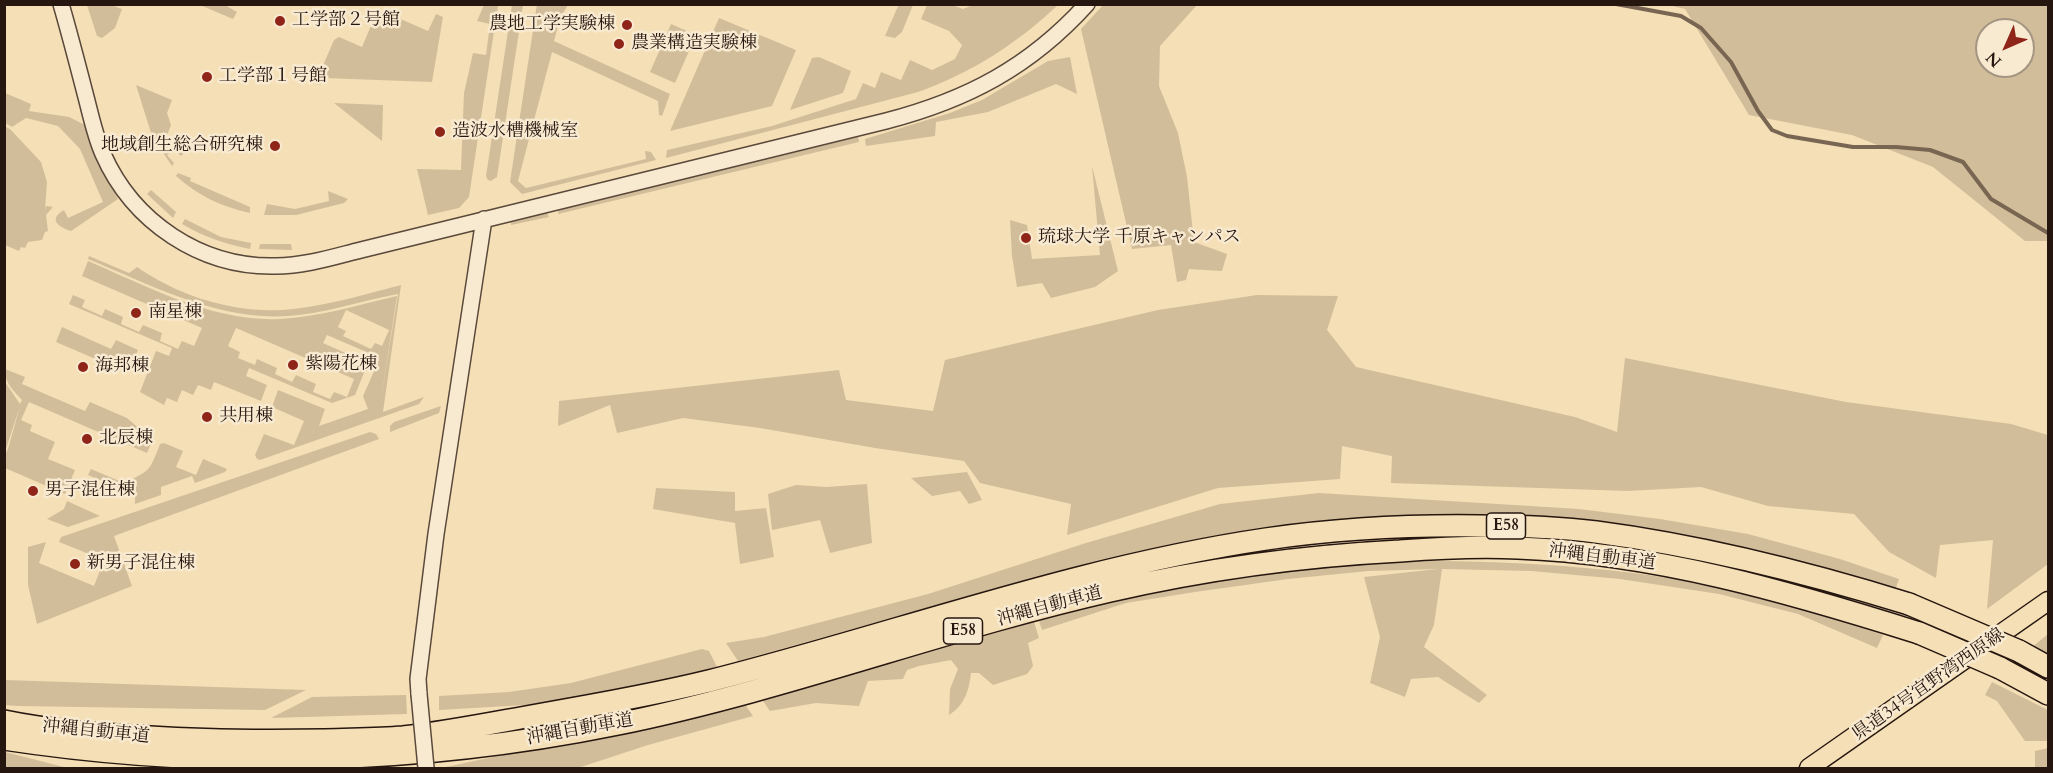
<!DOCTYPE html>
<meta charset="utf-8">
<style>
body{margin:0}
#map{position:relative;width:2053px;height:773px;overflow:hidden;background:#f5dfb6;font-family:Cardo,serif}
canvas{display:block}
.frame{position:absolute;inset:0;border:6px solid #261610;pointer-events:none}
.north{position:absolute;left:1975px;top:18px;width:60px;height:60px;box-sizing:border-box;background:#f8ead0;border:2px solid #a49583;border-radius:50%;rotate:225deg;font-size:16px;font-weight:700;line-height:24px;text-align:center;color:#261610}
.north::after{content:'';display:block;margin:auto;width:21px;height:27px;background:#8f2418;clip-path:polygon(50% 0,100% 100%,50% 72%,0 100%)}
</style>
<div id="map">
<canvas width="2053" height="773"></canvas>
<div class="frame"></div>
<div class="north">N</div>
</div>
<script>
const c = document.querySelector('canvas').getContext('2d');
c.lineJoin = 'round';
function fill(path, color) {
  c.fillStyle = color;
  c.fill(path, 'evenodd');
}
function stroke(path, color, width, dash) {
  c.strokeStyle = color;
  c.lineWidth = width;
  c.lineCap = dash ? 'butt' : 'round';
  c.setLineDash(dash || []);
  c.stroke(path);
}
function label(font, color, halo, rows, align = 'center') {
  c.font = font + ' Cardo,"Noto Serif JP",serif';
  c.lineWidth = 5;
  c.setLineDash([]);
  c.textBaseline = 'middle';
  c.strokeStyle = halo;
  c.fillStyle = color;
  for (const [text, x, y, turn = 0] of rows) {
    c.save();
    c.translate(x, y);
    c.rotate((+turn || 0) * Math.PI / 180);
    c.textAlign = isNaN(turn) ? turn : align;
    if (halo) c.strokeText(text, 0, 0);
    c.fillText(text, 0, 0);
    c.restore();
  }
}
fill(new Path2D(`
 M537,4L568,5L560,18L554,41L670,94L662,116L659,115L658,101L552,52L518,181L526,188L646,159L645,151L651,152L656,160L522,194L510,182Z
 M899,4L913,5L902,32L895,38L885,36Z
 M1104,4L1197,5L1160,46L1159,86L1178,133L1187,177L1194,242L1227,254L1222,271L1189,269L1186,280L1177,282L1171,245L1132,249L1081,29Z
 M87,5H111L122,9L115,28L102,38L97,36Z
 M200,5H225L237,12L233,19Z
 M484,5H498L469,197L459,208L428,215L417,169L461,170L464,93L473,53L486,55L490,24L477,21Z
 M512,5H523L497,177L491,181L488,180L486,176Z
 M927,5H952L963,9L973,5H1058C1015,45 973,72 918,92L666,158L667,150L772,126L856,99L863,83L875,88L881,72L901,80L910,60L932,70L955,59L962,45L949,31L921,19Z
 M1668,5H2048V241H2025L1933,167L1852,135L1749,115L1685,9ZM1987,30H2023V66H1987Z
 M376,14L394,21L396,17L428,31L436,14L443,17L432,82L324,78L320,85L315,84L334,40L339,37L362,47Z
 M719,18L796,50L772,106L670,131Z
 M671,24L696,35L675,83L650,72Z
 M819,57L851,71L843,93L790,110L812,58Z
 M1070,57L1077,94L1056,84L988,112L936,122L935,136L866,146L865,139L950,113L982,100L1048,61Z
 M136,85L172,100L167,113L171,125L164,143L185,152L181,156L174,149L167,155L174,163L172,166L152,136Z
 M5,93L31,104L29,111L69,117L85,125L95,155L118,199L71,231C58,227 48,219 64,210L68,218L103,202L80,149L58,126L26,118L12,127L5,123Z
 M334,103L383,105L382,141Z
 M4,126L10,129L41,162L47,182L45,210L46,206L53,207L46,215L48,231L45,232L42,240L28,242L25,248L21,247L19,251L5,245Z
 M858,135L859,142L558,214L559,209Z
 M1092,166L1118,271L1095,287L1051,298L1042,283L1017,287L1012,256L1010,220L1027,225L1032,259L1100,255Z
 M178,173L191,178L190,181L250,207V213C222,207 197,195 176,176Z
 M151,190L176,212L173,218L147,194Z
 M328,191L348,199L344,203L296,215H264L267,204L295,209L329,201Z
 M546,211L549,217L511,225V220Z
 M185,219L221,237L251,243L250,249C225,244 204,237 182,224Z
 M260,244H291L292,250L259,249Z
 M89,256L129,273L137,267C182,298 239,315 293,309C330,305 366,294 401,285L383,412L424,397L419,404L260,460L257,459L255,455L264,434L294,445L304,421L272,407L278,390L325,409L319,426L368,409L363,396L379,360L378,357L327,335L323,343L368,363L355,395L332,403L249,368L246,376L267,385L261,401L214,382L211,390L198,385L193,395L182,390L177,402L167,398L164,405L140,392L156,351L169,356L172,348L69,304L73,295L85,300L82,307L102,316L105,309L123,317L121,324L139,332L143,325L162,333L160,341L178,349L182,341L194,346L202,328L82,276L88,261C149,287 212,322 280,319C319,317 358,305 397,296L380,405L398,294C365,300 332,311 299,315C223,324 156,287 88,259ZM346,310L389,330L382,346L375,343L371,349L343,336L346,331L338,327ZM236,328L354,379L347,397L334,392L330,399L313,392L316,384L296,375L292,382L275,374L277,368L257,359L255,365L238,358L240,352L228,346Z
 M1257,295L1338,296L1327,330L1356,367L1575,417L1617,432L1625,358L1846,402L2011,424L2048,435V564L1987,609L1993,540L1940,545L1936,578L1889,552L1854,514L1768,506L1701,487L1628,491L1391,483L1392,456L1342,446L1340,479L1218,488L1067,535L1071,504L980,483L964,461L875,448L760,428L683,418L617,433L610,405L558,426L559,401L839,370L846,400L933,411L945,360L1158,310Z
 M62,327L111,349L116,340L138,350L128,373L56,342Z
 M5,369L25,377L22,384L85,411L90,402L127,418L148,436L153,439L147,453L29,402L21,420L32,425L30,431L55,442L48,459L75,470L65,494L5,468V454L8,449L20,406L5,452V382L20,404L22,400C13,390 4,382 5,369Z
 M441,406L439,413L390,432V426L394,422Z
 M370,432L376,434L379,439L114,536L132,586L37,624L28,585V547L46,542L39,563L94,586L104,560L59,542L61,537Z
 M164,443L183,451L176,467L196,475L203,459L227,469L225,472L195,483L192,476L161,487V495L135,504V495L88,475L91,469L124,483C151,470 149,472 160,444Z
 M967,472L982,500L969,504L960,491L932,496L911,478Z
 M867,484L872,543L830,553L820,520L772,530L768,494L796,485L827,487Z
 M656,488L735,492V511L766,508L774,557L740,564L735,523L653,509Z
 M1319,493L1579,509L1660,519L1748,534L1840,559L1899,579L1895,591L1790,559L1704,540L1540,518L1449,515L1347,519L1256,529L1136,552L1061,571L738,661L726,643L764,637L928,594L1086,543L1220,504Z
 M67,501L100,516L68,527L47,519L64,509Z
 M1413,561C1530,561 1647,568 1761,597C1803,607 1843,621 1883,635L1877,648L1798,614L1719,594L1620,579L1531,571L1442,569L1434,625L1424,647L1487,695L1479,703L1438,677L1411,679L1405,697L1370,683L1380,637L1364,577L1438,569L1368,571L1288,579L1195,592L1126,603L1042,630L1039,621C1134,596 1232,575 1330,566C1358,563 1385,562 1413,561Z
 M1034,622L1039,638L1028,643L1033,666L1027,674L993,685L979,673H971C969,690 965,705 949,715L950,689L958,669L951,660L919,666L907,670L903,679L868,681L859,706L816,703L770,711L761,698Z
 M2048,634V657L2031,648Z
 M702,649L709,651L717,667L603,694L543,704L439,710V696L509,692L571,683Z
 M5,680L306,690L265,710L17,706L5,705Z
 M1992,682L2048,710V741H2025L1997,701L1985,695Z
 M406,695L407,714L271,718L312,697Z
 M744,703L753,716L648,745L578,768H441L507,754L567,744Z
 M2048,748V768H2035V751Z
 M5,752L68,768H71H5Z`), '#d2bd9a');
stroke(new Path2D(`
 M1616,4L1681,16L1701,28L1731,62L1758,111L1772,130L1787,136L1853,147H1896L1930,150L1963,162L1991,199L2048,233`), '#786652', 4);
const minor = new Path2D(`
 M61,4C70,35 78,66 86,97C91,116 95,136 103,154C133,222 201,268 276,266C305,266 333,257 361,250L886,121C967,100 1030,67 1087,4
 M419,694L418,679L436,534L484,219`);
const major = new Path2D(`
 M1809,768L2048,601`);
const highway = new Path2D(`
 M2019,651L2048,667
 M2000,668L2048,694
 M4,721C52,731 101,734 150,737C208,741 266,741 325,740C351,739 377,739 403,737C448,732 492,723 537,715C595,705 652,695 709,681C895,634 1076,567 1266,539C1336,529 1409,525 1480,526C1518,526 1558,527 1596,532C1703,546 1806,572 1909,604
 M4,739C207,770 417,765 618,724C785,690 944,629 1110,591C1206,569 1302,556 1400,551C1439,548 1479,546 1518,548C1655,553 1789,592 1919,633`);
stroke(minor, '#5a483a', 18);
stroke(major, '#261610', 21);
stroke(highway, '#261610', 24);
stroke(minor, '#f8ead0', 15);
stroke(major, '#f5dfb6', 18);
stroke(highway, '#f5dfb6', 21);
const minorBridge = new Path2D(`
 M419,694L426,768`);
const highwayBridge = new Path2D(`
 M1909,604L2019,651
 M1919,633L2000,668`);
stroke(minorBridge, '#5a483a', 18, []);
stroke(highwayBridge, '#261610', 24, []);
stroke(minorBridge, '#f8ead0', 15);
stroke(highwayBridge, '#f5dfb6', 21);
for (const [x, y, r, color] of [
 [280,21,6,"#8f2418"],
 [627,25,6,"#8f2418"],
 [619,44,6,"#8f2418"],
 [207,77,6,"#8f2418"],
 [440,132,6,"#8f2418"],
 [275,146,6,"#8f2418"],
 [1026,238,6,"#8f2418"],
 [136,313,6,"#8f2418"],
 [293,365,6,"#8f2418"],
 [83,367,6,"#8f2418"],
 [207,417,6,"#8f2418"],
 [87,439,6,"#8f2418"],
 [33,491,6,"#8f2418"],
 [75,564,6,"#8f2418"]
]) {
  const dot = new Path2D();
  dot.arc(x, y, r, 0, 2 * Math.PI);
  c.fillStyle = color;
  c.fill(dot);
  stroke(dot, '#f8ead0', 2);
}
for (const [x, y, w] of [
 [1506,526,39],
 [963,631,39]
]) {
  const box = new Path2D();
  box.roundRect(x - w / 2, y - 13, w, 26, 4.5);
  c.fillStyle = '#f8ead0';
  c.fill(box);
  stroke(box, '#261610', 1.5);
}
label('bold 16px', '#261610', null, [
 ["E58",1506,526],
 ["E58",963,631]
]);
label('18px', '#261610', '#f8ead0', [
 ["工学部２号館",292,21],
 ["農地工学実験棟",615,25,"right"],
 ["農業構造実験棟",631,44],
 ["工学部１号館",219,77],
 ["造波水槽機械室",452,132],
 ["地域創生総合研究棟",263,146,"right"],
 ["琉球大学 千原キャンパス",1038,238],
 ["南星棟",148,313],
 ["紫陽花棟",305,365],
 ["海邦棟",95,367],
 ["共用棟",219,417],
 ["北辰棟",99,439],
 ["男子混住棟",45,491],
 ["新男子混住棟",87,564]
], 'left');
label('18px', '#261610', '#f8ead0', [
 ["沖縄自動車道",1602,558,7],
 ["沖縄自動車道",1050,607,-15],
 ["県道34号宜野湾西原線",1929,685,-35],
 ["沖縄自動車道",580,730,-10],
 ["沖縄自動車道",96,732,6]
]);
</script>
